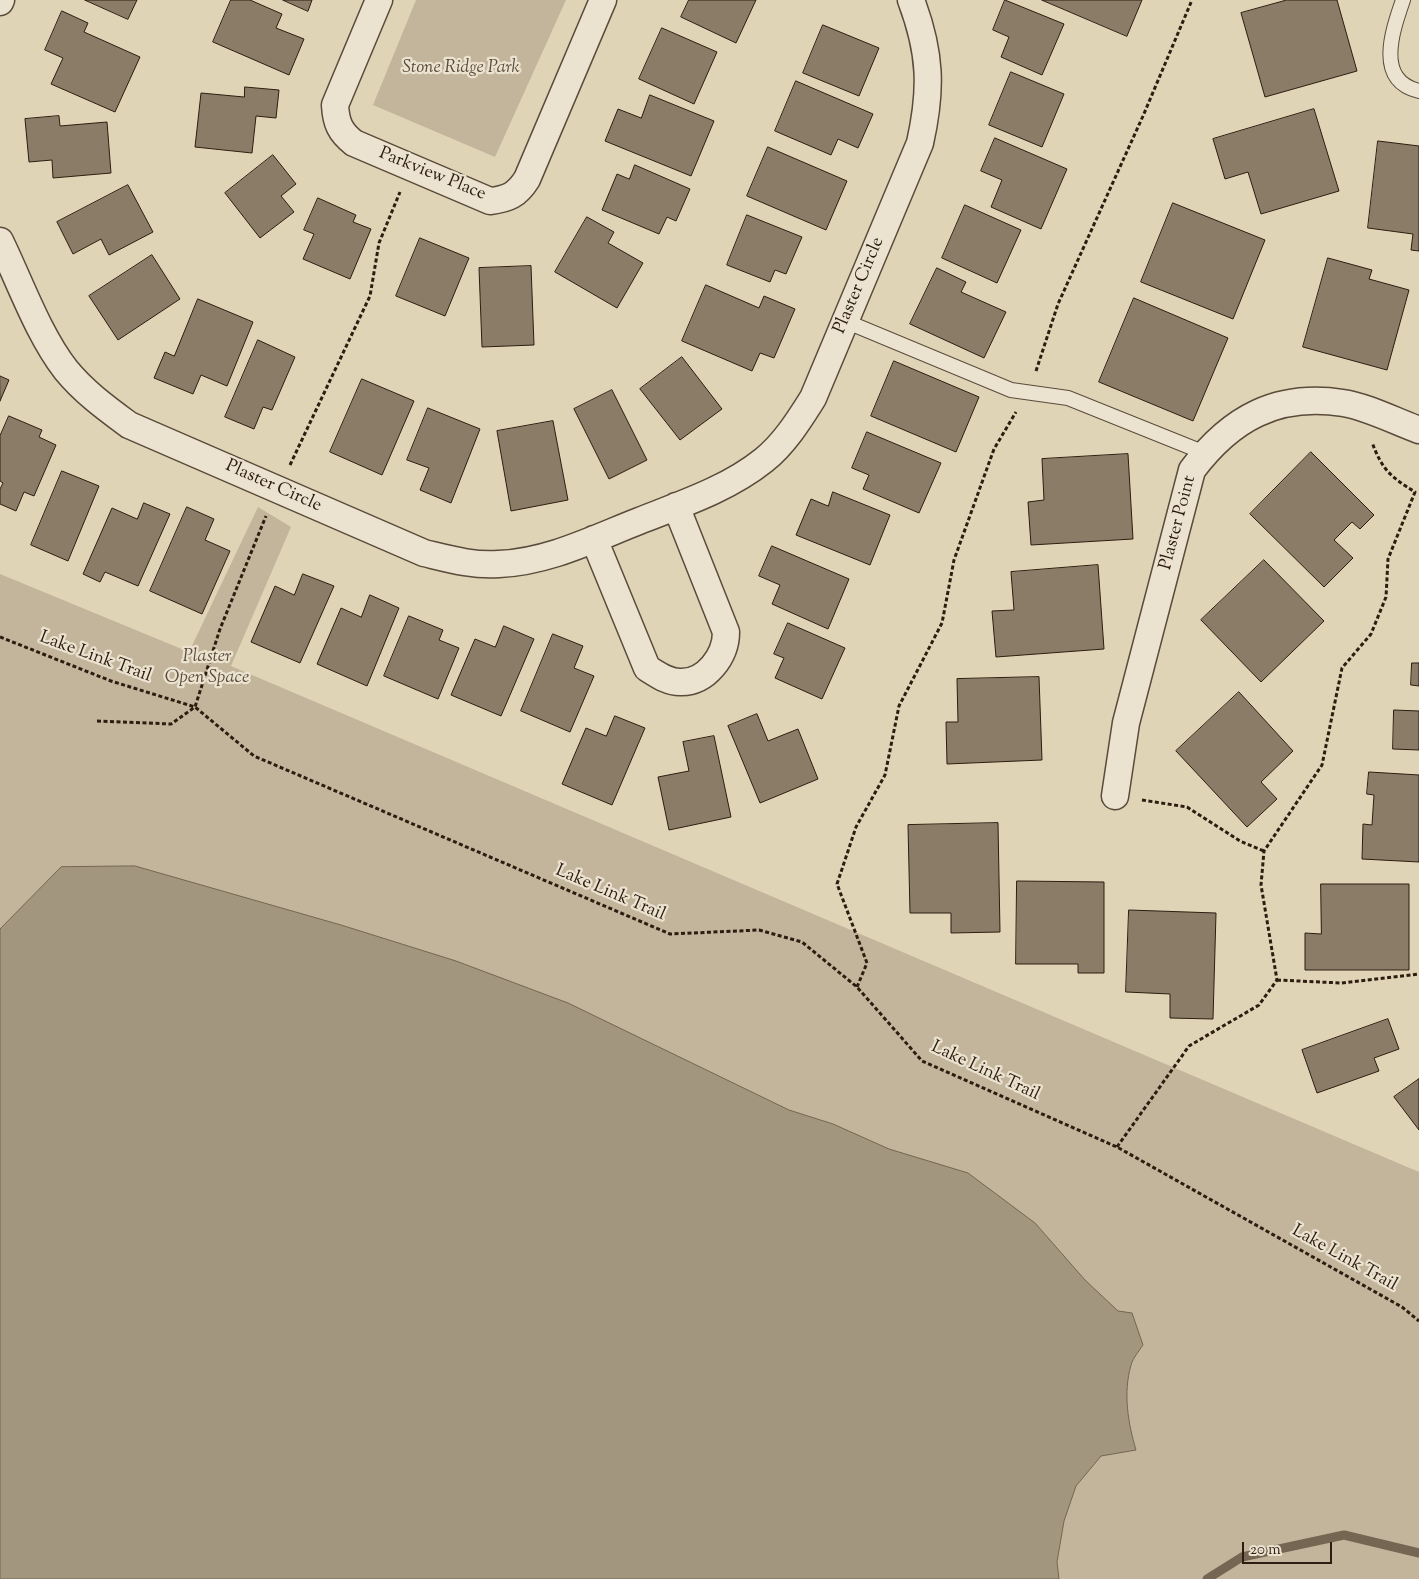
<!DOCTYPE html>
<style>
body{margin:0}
#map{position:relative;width:1419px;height:1579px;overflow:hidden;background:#e0d4b7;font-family:"Sorts Mill Goudy",serif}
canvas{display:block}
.scale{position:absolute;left:1242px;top:1542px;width:90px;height:22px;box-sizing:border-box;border:2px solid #2d1d10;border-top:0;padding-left:6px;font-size:15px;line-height:18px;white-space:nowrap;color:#2d1d10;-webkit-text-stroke:4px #ebe3d0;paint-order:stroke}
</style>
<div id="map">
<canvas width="1419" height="1579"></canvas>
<div class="scale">20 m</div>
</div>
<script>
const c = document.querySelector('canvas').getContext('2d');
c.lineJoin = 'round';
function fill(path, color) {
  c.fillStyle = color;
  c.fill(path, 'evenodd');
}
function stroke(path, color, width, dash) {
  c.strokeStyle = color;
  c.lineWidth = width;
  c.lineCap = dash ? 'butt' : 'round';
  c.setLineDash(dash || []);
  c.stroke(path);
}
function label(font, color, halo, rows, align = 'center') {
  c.font = font + ' "Sorts Mill Goudy",serif';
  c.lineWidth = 4.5;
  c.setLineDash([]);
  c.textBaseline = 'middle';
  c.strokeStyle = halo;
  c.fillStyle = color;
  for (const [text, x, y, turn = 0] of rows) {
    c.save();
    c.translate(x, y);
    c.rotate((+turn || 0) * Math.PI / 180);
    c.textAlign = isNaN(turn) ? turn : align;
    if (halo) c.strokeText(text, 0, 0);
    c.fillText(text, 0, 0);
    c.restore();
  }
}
fill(new Path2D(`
 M416,0H566L495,157L373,105Z
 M258,507L291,527L231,666L1419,1172V1579H0V574L189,652Z`), '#c2b59b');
const water = new Path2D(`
 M135,866L341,925L456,961L568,1003L789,1110L833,1124L889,1149L968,1173L1035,1223L1085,1280L1118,1311L1132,1313L1143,1345C1139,1351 1133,1358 1131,1365C1123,1393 1128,1423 1136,1450L1101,1456L1076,1486L1064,1521L1057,1562L1059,1579H0V929L61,867Z`);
fill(water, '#a3967e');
stroke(water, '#746652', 1);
stroke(new Path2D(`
 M1207,1579L1242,1557L1344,1535L1419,1553`), '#746652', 9);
const building = new Path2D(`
 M85,0H137L128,19Z
 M231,0H250L282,14L276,28L304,39L289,75L213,42Z
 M283,0H312L308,11Z
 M689,0H756L736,43L681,17Z
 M1005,0L1064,24L1042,75L1001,57L1009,37L993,30Z
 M1042,0H1142L1127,36Z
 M1287,0H1337L1357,71L1265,97L1241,13Z
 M62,11L88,23L84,32L140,57L115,112L51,84L63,58L45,50Z
 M823,25L879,48L859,96L803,73Z
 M662,28L717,52L694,104L639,79Z
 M1011,72L1064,94L1042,147L989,125Z
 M796,81L873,114L858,148L838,139L831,155L775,131Z
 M245,87L279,90L276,118L256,116L252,153L195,147L201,93L244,97Z
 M650,95L714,121L691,176L605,141L618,109L641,118Z
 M1314,109L1339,191L1261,214L1248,172L1225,179L1213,139Z
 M59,116L60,126L107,122L111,173L53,178L52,160L29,162L25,119Z
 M995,138L1067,169L1041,229L991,207L1002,180L981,171Z
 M1378,141L1419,146V251L1411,250L1413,234L1368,228Z
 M768,147L847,181L826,230L747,196Z
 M273,155L296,184L281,196L294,212L260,238L225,193Z
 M635,165L690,189L676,221L667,217L659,234L602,210L617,174L629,179Z
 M128,185L153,232L109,255L101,239L73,254L57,222Z
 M318,198L356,215L353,222L371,229L350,279L303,259L314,234L304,230Z
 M1173,203L1265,240L1233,319L1141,282Z
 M965,205L1021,230L997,283L942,258Z
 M747,215L802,237L786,274L775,270L770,282L727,265Z
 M587,217L614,232L608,243L643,263L617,308L555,272Z
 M420,238L469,258L445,316L396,296Z
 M152,255L180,299L118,340L89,296Z
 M1328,258L1372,270L1369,279L1409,290L1387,370L1303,347Z
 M531,266L534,345L482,347L479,268Z
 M937,268L966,282L961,292L1006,312L984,358L910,324Z
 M706,285L759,308L764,296L795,309L774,358L760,353L752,371L682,341Z
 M1134,298L1228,338L1193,421L1099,382Z
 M198,299L253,322L227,386L201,375L193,394L154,378L165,352L174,356Z
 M258,340L295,357L272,410L263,407L254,429L225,417Z
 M682,357L722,409L680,440L640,389Z
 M894,361L979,397L956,452L871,416Z
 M0,376L9,380L0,401Z
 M362,379L414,401L382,475L330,452Z
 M612,390L647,460L609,479L574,409Z
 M428,408L480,429L451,503L420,490L429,468L407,460Z
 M9,416L42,430L39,437L56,445L34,496L24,492L16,511L0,504V489L3,483L0,481V436Z
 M553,421L568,500L511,511L497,431Z
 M867,432L941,463L919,513L863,489L869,475L852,468Z
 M1311,452L1374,515L1360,529L1352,522L1334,540L1353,558L1324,587L1250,514Z
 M1128,454L1133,539L1031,545L1028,502L1044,500L1042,459Z
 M62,471L99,486L68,561L31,545Z
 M833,492L890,515L870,565L796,535L811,499L828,506Z
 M144,503L170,514L138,586L105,572L100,582L83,574L112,508L137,519Z
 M187,507L214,519L205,540L230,551L202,614L150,591Z
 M772,546L849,579L828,629L772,604L780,585L759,576Z
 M1264,560L1324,621L1261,682L1201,620Z
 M1098,565L1104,649L996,657L992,611L1014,610L1011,572Z
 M303,574L334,586L300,663L251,642L275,586L294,595Z
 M370,595L399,608L367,686L317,664L341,608L361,617Z
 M409,616L443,630L439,640L459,648L438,699L384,676Z
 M788,623L845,648L822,699L775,678L784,658L774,654Z
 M504,626L534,639L501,716L451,695L475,639L495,647Z
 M553,634L583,646L574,668L594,676L570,732L521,711Z
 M1412,663H1419V686L1411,685Z
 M1039,677L1042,760L947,764L946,722H958L957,679Z
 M1239,692L1293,751L1261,782L1277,799L1247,827L1176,751Z
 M1394,710L1419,711V750L1393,749Z
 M757,714L768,741L798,729L818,779L760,803L728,726Z
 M615,716L645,728L612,805L562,784L586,728L606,736Z
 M714,736L731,817L669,830L658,777L689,771L683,742Z
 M1369,772L1419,775V862L1362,859L1363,824L1372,825L1374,795L1367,794Z
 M998,823L1000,932L951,933V913H910L908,825Z
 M1017,881L1104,882V973H1078V964H1016Z
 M1321,884H1409V970H1305V933L1321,934Z
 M1129,910L1216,913L1213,1019L1170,1018V994L1126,992Z
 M1388,1019L1399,1049L1374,1058L1379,1071L1317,1093L1302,1050Z
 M1419,1079V1130L1394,1097Z`);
fill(building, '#8a7c67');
stroke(building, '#2d1d10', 1);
const lane = new Path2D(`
 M1403,0C1392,32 1375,80 1419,91
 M845,321L1011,390L1068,398L1205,453`);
const street = new Path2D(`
 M379,0L335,105C336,123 340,132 354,143L490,201C508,199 517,195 527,179L603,0
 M0,2L1,0
 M0,241C20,282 38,334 66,370C84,392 106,408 129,425L424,553C449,559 473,566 499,564C548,562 593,539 639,521C682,504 728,489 764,460C785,443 799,420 813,398L920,143C932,89 931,53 911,0
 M594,539L647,668C657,674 667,682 680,682C706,683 726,656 726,632L676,506
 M1115,796L1126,723L1192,470C1231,418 1277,393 1343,403C1365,406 1397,422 1419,430`);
stroke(lane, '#5a4b3a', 16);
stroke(street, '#5a4b3a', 29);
stroke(new Path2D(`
 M1036,371L1058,304L1143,116L1192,0
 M290,465L370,296L379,243L400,192
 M0,637L111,681L195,707L254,756L670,934L759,930L802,942L857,987L922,1061L1117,1147L1402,1307L1419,1321
 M97,721L171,724L195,707L220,629L266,516
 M1142,800L1187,807L1240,841L1264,851
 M1277,980L1341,983L1419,974
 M857,987L867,963L837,884L856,827L885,775L899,706L942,623L954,560L994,449L1016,412
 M1117,1147L1189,1046L1259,1005L1277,980L1261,885L1264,851L1322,765L1342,668L1371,634L1386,597L1388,559L1415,492C1391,477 1382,470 1372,442`), '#2d1d10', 3, [4, 2.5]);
stroke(lane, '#ebe3d0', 14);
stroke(street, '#ebe3d0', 26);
label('italic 18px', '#5a4b3a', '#ebe3d0', [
 ["Stone Ridge Park",461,69],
 ["Plaster",207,658],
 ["Open Space",207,679]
]);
label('18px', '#2d1d10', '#ebe3d0', [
 ["Parkview Place",432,175,22],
 ["Plaster Circle",860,286,-67],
 ["Plaster Circle",273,487,24],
 ["Plaster Point",1179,523,-75],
 ["Lake Link Trail",95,658,20],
 ["Lake Link Trail",610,894,23],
 ["Lake Link Trail",985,1072,25],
 ["Lake Link Trail",1344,1259,29]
]);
</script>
